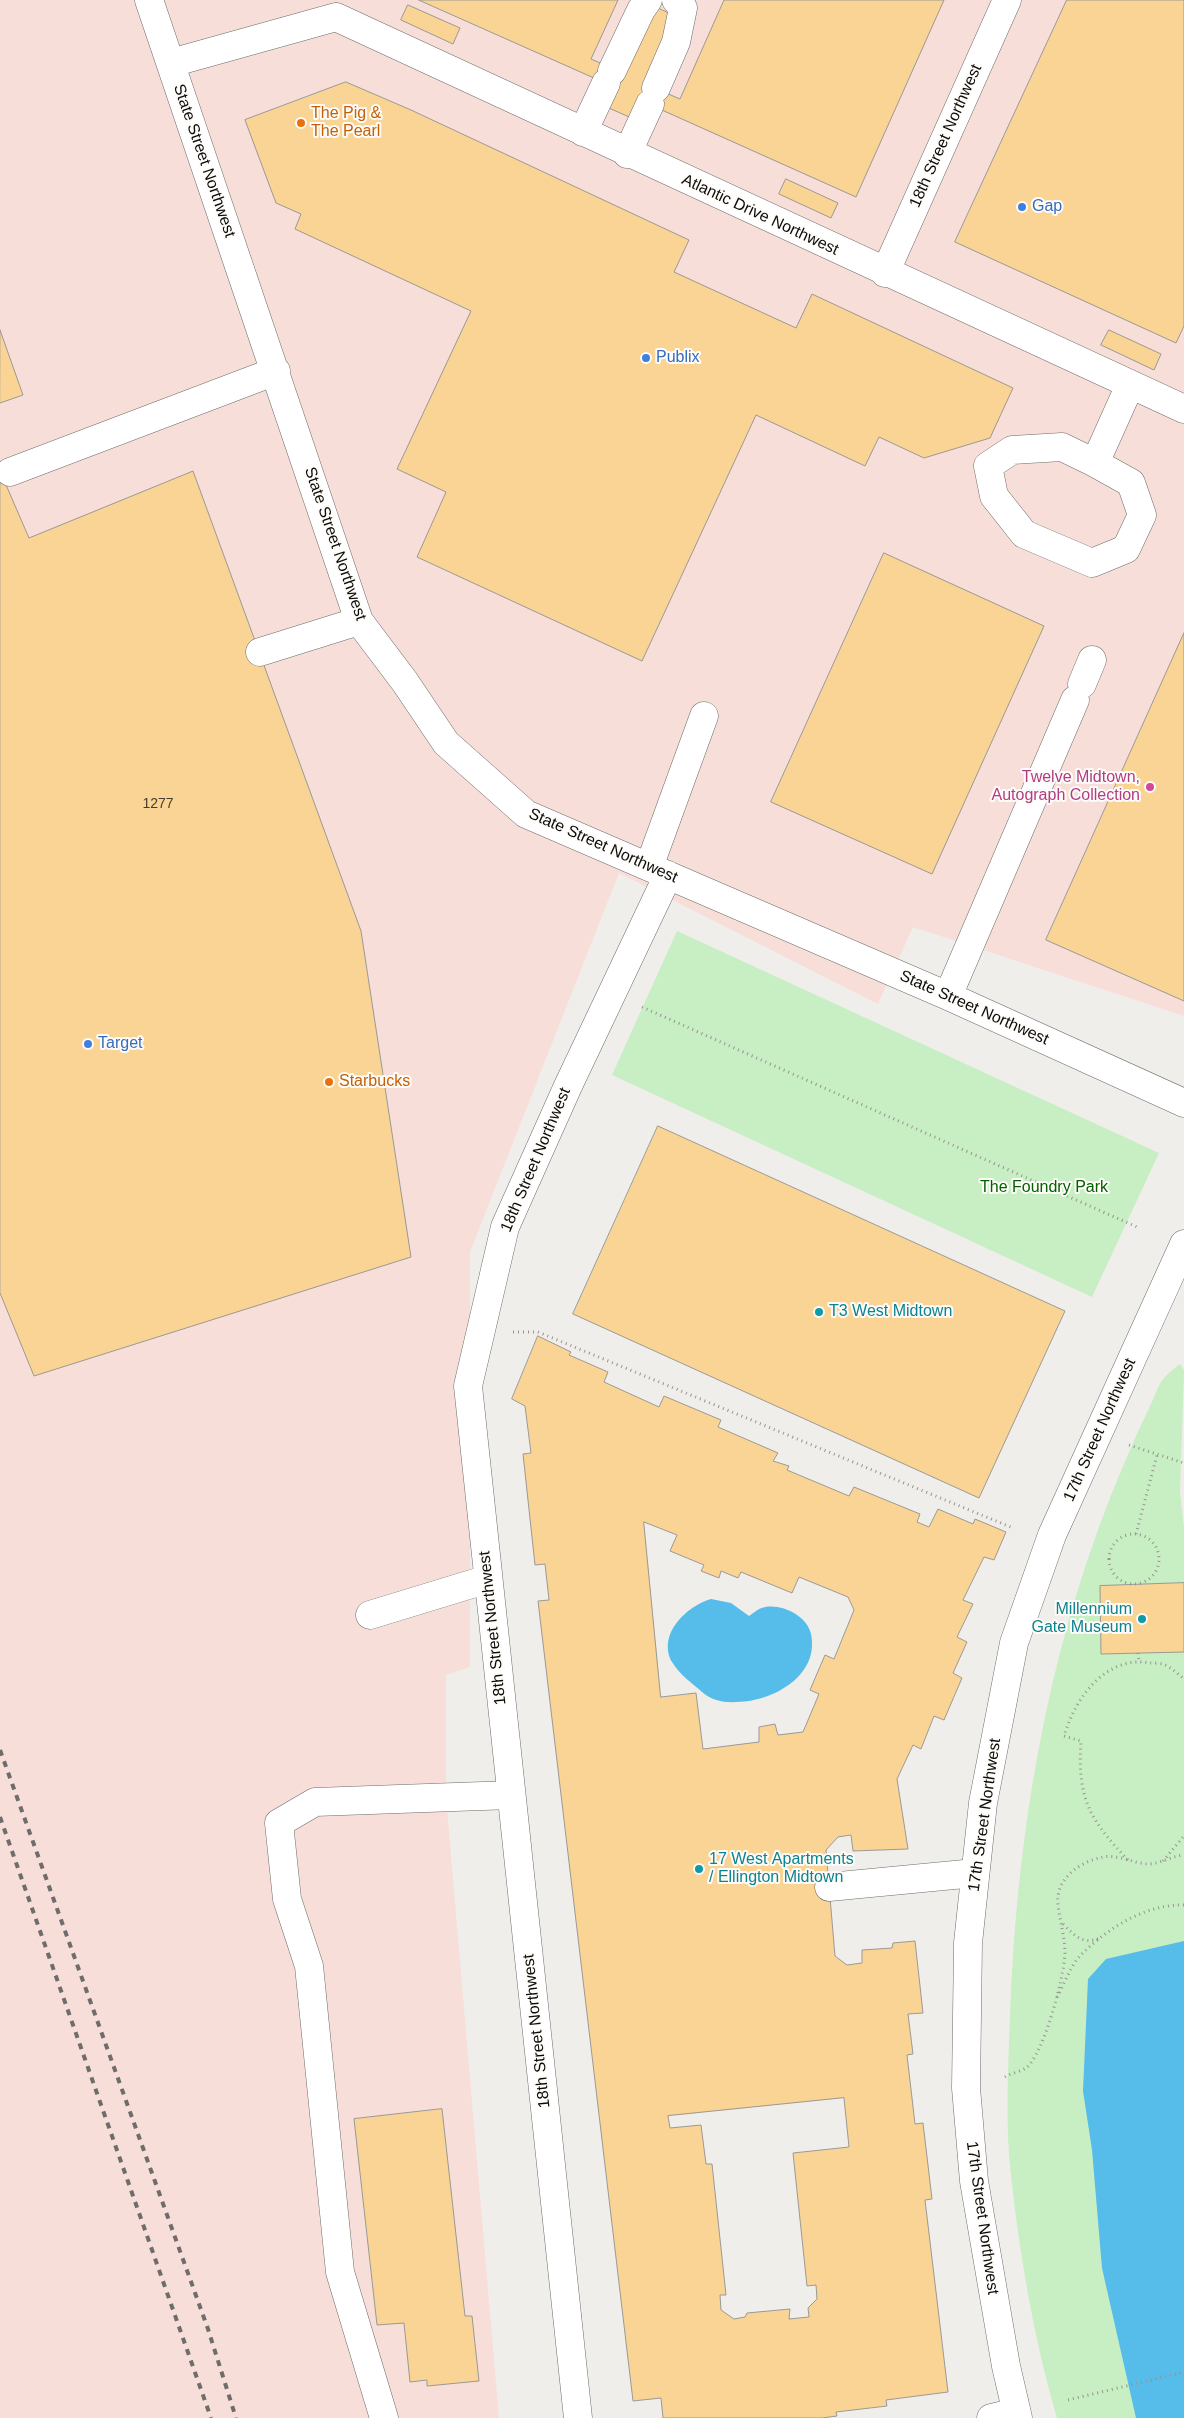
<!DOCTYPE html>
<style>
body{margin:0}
canvas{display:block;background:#f0eeeb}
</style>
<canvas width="1184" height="2418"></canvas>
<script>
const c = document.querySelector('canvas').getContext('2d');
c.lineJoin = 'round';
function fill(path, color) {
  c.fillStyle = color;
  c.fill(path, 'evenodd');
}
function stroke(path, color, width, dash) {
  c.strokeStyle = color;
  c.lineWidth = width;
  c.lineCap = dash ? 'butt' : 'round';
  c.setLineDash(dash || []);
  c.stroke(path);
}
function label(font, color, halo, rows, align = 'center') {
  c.font = font + ' Arial,sans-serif';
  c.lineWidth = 4;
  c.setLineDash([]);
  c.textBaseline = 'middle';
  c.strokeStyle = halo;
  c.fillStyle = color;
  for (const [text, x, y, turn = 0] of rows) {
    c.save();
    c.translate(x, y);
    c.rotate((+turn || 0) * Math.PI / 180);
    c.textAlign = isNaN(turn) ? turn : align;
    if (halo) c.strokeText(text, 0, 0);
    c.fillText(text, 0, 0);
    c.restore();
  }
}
fill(new Path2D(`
 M0,0H1184V1016L913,927L878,1004L619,873L470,1252V1667L446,1675V1797L499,2418H0Z`), '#f8ded8');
fill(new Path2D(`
 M677,931L1159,1153L1092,1297L612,1075Z
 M1180,1364L1184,1370L1180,1492L1184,1528V2418H1057C1034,2340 1020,2257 1011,2176C1005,2124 1008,2070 1010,2017C1016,1841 1045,1663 1110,1498C1122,1468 1135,1437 1149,1408C1154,1399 1157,1386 1164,1378C1168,1373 1175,1368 1180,1364Z`), '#c8eec3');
fill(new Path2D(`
 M711,1599L731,1603L749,1616C753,1614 757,1609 762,1608C779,1602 807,1615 811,1634C819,1672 781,1696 749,1701C731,1703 716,1704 702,1692C692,1683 679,1674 672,1662C657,1634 687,1606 711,1599Z
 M1184,1941V2418H1136L1102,2268L1092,2150L1083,2091L1088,1979L1106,1959Z`), '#56bce9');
const building = new Path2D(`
 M419,0H618L591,59L621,72L651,5L678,17L648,85L680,99L724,0H944L856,197L644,102L636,120L602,105L611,86Z
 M1067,0H1184V326L1176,343L955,242Z
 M408,5L460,28L453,44L401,20Z
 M346,82L411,110L689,240L674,272L796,328L812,294L1013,388L990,438L924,458L879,437L865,466L756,415L642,661L417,557L446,492L397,469L471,311L295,229L301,214L276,203L245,120Z
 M786,179L838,203L831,218L779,194Z
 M0,330L23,395L0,403Z
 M1109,330L1161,354L1154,370L1101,345Z
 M0,471L29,538L193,471L361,931L411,1257L34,1376L0,1293Z
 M884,553L1044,626L932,874L771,802Z
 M1184,633V1001L1046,940Z
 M658,1126L1065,1311L979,1498L573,1314Z
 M538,1336L571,1352L569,1355L608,1372L604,1382L659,1407L664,1396L721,1420L718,1427L778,1453L773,1461L789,1466L787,1470L849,1496L854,1487L920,1514L917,1522L929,1527L938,1509L973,1524L975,1519L1006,1532L994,1560L984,1557L963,1600L973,1604L957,1637L967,1642L953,1673L962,1678L944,1720L934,1716L921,1749L913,1745L897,1779L908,1849L853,1851L851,1835L838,1837L826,1850L835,1956L847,1965L862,1963V1950L892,1948L893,1943L915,1941L923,2013L908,2014L913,2054L907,2055L915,2124L923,2123L932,2199L925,2200L948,2392L886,2400L887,2406L836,2412L837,2416L822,2418H663L661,2398L633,2401L538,1601L549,1600L545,1564L535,1565L523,1454L531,1453L525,1406L512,1399ZM644,1522L677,1535L670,1551L704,1565L701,1571L719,1578L721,1571L738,1578L741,1572L792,1593L799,1577L848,1597L854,1610L834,1659L825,1655L810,1690L819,1694L803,1732L778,1735L775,1724L759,1727V1742L703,1749L696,1693L661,1697ZM844,2098L849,2147L793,2153L807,2286L816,2285L817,2299L808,2308L809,2317L789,2319L790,2309L747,2313L745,2317L734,2319L721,2310L720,2295H726L712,2164H706L701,2125L670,2128L668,2116Z
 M1184,1583V1652L1101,1654L1100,1586Z
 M442,2109L465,2316H472L479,2381L427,2386V2380L410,2382L404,2323L377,2325L354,2119Z`);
fill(building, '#f9d494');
stroke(building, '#9b9995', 1);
const minor = new Path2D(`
 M149,0L359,621L405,682L446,743L526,814L948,996L1184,1103
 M336,17L1184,409
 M171,63L336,17
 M612,71L641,10L648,0
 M656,88L676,42L683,8L676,0
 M583,132L606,83
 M627,154L650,104
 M885,273L1007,0
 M1095,463L1131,483L1142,515L1126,549L1092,563L1024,534L994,496L988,466L1012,450L1062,447L1095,463L1130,385
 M10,472L276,371
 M260,652L359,621
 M1082,684L1092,660
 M649,867L704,716
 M948,996L1075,700
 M370,1615L488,1579
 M829,1887L975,1873
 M384,2418L340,2272L309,1966L287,1899L279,1823L315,1802L511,1795
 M578,2418L468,1386L505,1227L568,1086L668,875
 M991,2418L1016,2412`);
const major = new Path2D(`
 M1018,2418L1006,2366L974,2181L966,2088L968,1943L983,1803L1014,1643L1052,1535L1184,1244`);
stroke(minor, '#6d6c69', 29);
stroke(major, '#6d6c69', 29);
stroke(new Path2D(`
 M642,1007L1137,1227
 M513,1332H538L1013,1528
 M1129,1445L1184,1463
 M1136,1534L1157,1455
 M1109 1559a25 25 0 1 1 50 0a25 25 0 1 1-50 0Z
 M1138,1653L1139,1661
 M1128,1860C1090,1820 1077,1799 1081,1741L1064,1736C1075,1698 1106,1655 1150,1663C1154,1663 1161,1663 1165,1665C1172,1668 1178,1674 1184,1679
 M1163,1861L1184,1836
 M1063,1924C1075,1936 1083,1945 1100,1938
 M1057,1997C1064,1985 1070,1967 1079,1957C1106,1929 1145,1904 1184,1905
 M1005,2077C1011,2073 1020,2072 1026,2068C1044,2054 1064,1977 1065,1954C1065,1937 1060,1922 1058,1905C1055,1879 1079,1862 1103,1857C1117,1854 1133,1863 1147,1864C1161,1864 1171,1856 1184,1855
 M1068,2400L1184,2372`), '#969593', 3, [1, 4]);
stroke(minor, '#fff', 28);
stroke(major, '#fff', 28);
stroke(new Path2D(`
 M0,1750L208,2329L236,2418
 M0,1817L211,2418`), '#6e6d6b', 4, [6, 6]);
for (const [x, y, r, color] of [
 [301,123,5,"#e8710a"],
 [1022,207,5,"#3f7fe0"],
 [646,358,5,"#3f7fe0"],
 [1150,787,5,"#d1479c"],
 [88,1044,5,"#3f7fe0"],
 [329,1082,5,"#e8710a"],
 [819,1312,5,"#0f9aa8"],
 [1142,1619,5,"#0f9aa8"],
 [699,1869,5,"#0f9aa8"]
]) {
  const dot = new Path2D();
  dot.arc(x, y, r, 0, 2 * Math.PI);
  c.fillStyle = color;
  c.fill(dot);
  stroke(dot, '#fefcf8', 2);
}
label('14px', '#473d2c', null, [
 ["1277",158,804]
]);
label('16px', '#c56008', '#fefcf8', [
 ["The Pig &",311,114],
 ["The Pearl",311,132],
 ["Starbucks",339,1082]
], 'left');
label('16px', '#0c0b0a', '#fefcf8', [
 ["18th Street Northwest",946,136,-66],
 ["State Street Northwest",204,161,71],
 ["Atlantic Drive Northwest",760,215,25],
 ["State Street Northwest",335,544,71],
 ["State Street Northwest",603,846,24],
 ["State Street Northwest",974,1008,24],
 ["18th Street Northwest",536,1160,-67],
 ["17th Street Northwest",1100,1430,-66],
 ["18th Street Northwest",493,1628,-96],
 ["17th Street Northwest",985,1815,-82],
 ["18th Street Northwest",537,2031,-96],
 ["17th Street Northwest",982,2218,82]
]);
label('16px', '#366cbe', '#fefcf8', [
 ["Gap",1032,207],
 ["Publix",656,358],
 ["Target",98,1044]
], 'left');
label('16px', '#b23c85', '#fefcf8', [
 ["Twelve Midtown,",1140,778],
 ["Autograph Collection",1140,796]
], 'right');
label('16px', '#046000', '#fefcf8', [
 ["The Foundry Park",1044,1188]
]);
label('16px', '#0d838f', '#fefcf8', [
 ["T3 West Midtown",829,1312],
 ["Millennium",1132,1610,"right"],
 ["Gate Museum",1132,1628,"right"],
 ["17 West Apartments",709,1860],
 ["/ Ellington Midtown",709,1878]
], 'left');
</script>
